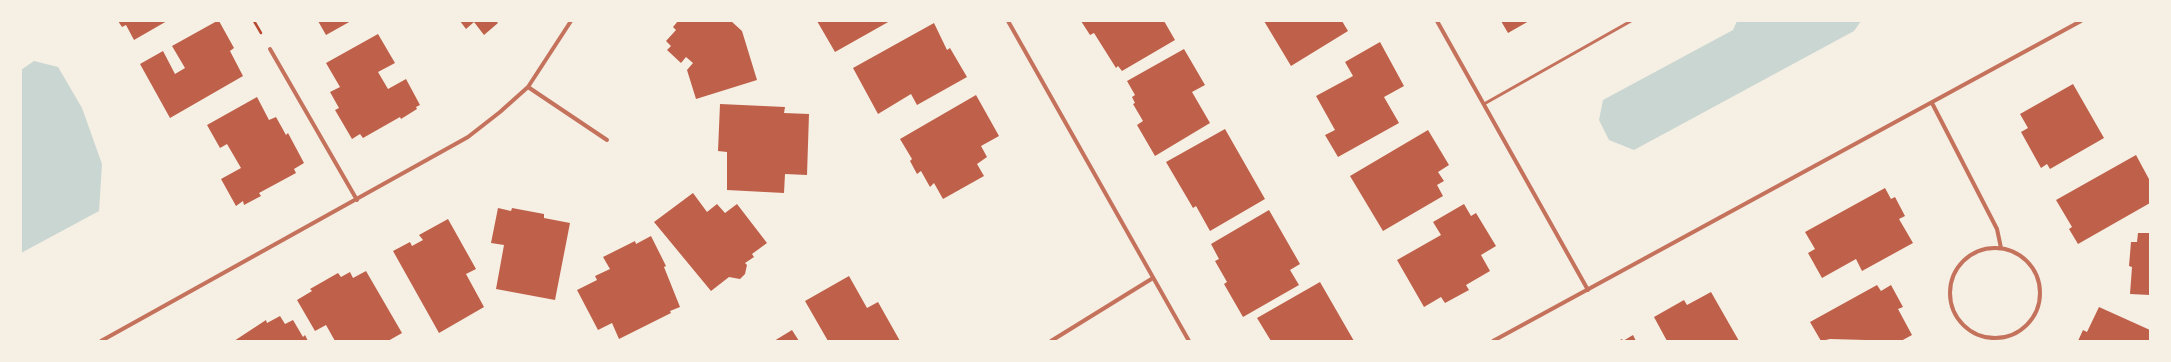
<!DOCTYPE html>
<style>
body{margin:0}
#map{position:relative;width:2171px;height:362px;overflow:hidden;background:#f6efe4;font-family:"Fira Sans Condensed",sans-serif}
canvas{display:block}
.frame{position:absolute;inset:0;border:22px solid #f6efe4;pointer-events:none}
</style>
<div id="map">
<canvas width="2171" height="362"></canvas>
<div class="frame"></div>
</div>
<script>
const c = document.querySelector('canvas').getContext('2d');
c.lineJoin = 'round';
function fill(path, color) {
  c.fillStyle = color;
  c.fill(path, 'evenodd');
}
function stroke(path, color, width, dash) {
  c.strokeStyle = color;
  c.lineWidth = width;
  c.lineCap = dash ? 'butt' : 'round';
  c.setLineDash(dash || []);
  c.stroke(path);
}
fill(new Path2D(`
 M1737,21H1861L1854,31L1634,150L1609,140L1599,120L1603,100L1733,30Z
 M34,61L58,67L82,108L102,164L99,211L21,253V70Z`), '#c9d6d2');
fill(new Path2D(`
 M118,21H167L134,40L126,25L122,27Z
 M217,21H219L234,48L230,51L243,76L170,118L140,64L163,51L175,74L185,68L172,46Z
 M318,21H351L326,35Z
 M460,21H496L498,23L484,35L474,22L466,29Z
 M678,21H731L742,31L757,80L696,99L687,70L693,63L686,57L681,63L667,50L671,46L666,41L676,30L673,27Z
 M817,21H890L835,52Z
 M1081,21H1164L1175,40L1122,71L1118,66L1116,68L1094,33L1090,35Z
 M1264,21H1342L1348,31L1291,66Z
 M1501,21H1529L1508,33Z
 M934,23L947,50L950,48L967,77L917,105L911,94L878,114L853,68Z
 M378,34L395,63L378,72L388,89L406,79L420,105L416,107L417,109L401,119L400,117L363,138L360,134L352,139L335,110L339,108L330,92L340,87L326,63Z
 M1380,42L1404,86L1384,97L1399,123L1338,157L1325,135L1335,130L1316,96L1353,76L1345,62Z
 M1184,49L1205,85L1192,92L1210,123L1155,156L1137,125L1143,121L1133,104L1135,103L1132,97L1135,95L1127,81Z
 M2073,84L2104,138L2050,169L2047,164L2041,168L2021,132L2028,128L2020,114Z
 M976,95L999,136L981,146L987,157L977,164L984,176L943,199L934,183L930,187L921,171L917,174L910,161L912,159L900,139Z
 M257,97L269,120L276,117L286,135L288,133L304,163L294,169L296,173L259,193L261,196L244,205L243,201L236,206L221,179L241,168L227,144L220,148L207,125Z
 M720,104L785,107L784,113L809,114L807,175L785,174L784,193L727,190V152L718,151Z
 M1225,129L1265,199L1210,231L1196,206L1193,208L1166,162Z
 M1428,130L1449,165L1438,172L1444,181L1437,185L1443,196L1383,231L1350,176Z
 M2136,155L2150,181V203L2078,244L2069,229L2072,227L2056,200Z
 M1885,188L1891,199L1895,197L1905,216L1899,219L1913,243L1862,271L1856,259L1822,278L1808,253L1815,249L1805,232Z
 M693,193L707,212L717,204L725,213L737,204L767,243L752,254L754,257L745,263L747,265L745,274L740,279L729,277L711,291L654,222Z
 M1464,204L1471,216L1476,213L1496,246L1481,255L1490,271L1466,285L1469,290L1445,303L1441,297L1424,307L1397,260L1441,235L1433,222Z
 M498,208L511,211L512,208L544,214V218L570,223L555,300L496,289L504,245L491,243Z
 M1269,210L1300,264L1290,270L1299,285L1243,317L1224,284L1227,282L1215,261L1219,259L1211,244Z
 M448,219L476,269L466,274L484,307L439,333L393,251L410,242L412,246L423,240L419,235Z
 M2138,233H2150V295L2130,294L2132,267L2129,266L2131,242H2137Z
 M651,236L666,266L664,267L680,307L670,311L671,313L619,339L612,323L598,330L577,290L597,280L595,276L610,269L603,257L635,241L636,244Z
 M366,271L402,333L388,341H335L326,325L315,331L297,300L312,291L310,289L338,273L341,277L350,272L353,278Z
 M849,276L867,308L878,302L900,341H828L805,301Z
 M1320,282L1354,341H1271L1257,318Z
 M1877,285L1881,291L1891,285L1903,307L1898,309L1912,335L1901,341L1830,339L1821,341L1810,322Z
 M1711,292L1739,341H1667L1654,317L1684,300L1687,305Z
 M2099,307L2150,330V341H2078L2083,330L2087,332Z
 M280,316L285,324L293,320L303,337L305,335L308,341H234L266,320L267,323Z
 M792,330L799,341H774Z
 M1633,335L1636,341H1618L1622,339L1623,341Z`), '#bf614a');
stroke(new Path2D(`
 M254,21L261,33`), '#b5482f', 2.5);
stroke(new Path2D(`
 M1484,104L1631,21
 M1992,341L1993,339`), '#c5725c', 3);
stroke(new Path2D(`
 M1008,21L1189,341
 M1437,21L1588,290
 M270,49L357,200
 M528,87L607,140
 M1932,103L1997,229L2001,248
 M1950 293a45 45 0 1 1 90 0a45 45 0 1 1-90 0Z
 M101,341L468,137L500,112L528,87L571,21
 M1051,341L1153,278
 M1493,341L2081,21`), '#c5725c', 4);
</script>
